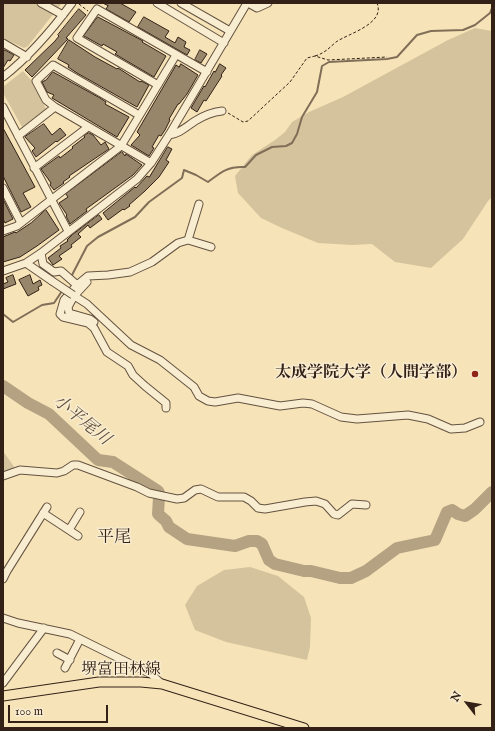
<!DOCTYPE html>
<meta charset="utf-8">
<style>
body{margin:0}
#map{position:relative;width:495px;height:731px;overflow:hidden;background:#f6e4b8;font-family:"IM FELL English",serif}
canvas{display:block}
.frame{position:absolute;inset:0;border:4px solid #332118;pointer-events:none}
.north{position:absolute;left:447px;top:683px;width:40px;height:40px;-webkit-text-stroke:3px #f9edd1;paint-order:stroke;rotate:301deg;font-size:11px;font-weight:700;line-height:16px;text-align:center;color:#332118}
.north::after{content:'';display:block;margin:auto;width:14px;height:18px;background:#332118;clip-path:polygon(50% 0,100% 100%,50% 72%,0 100%)}
.scale{position:absolute;left:8px;top:705px;width:100px;height:18px;box-sizing:border-box;border:2px solid #332118;border-top:0;padding-left:5px;font-size:12px;line-height:14px;white-space:nowrap;color:#332118;-webkit-text-stroke:3px #f9edd1;paint-order:stroke}
</style>
<div id="map">
<canvas width="495" height="731"></canvas>
<div class="frame"></div>
<div class="north">N</div>
<div class="scale">100 m</div>
</div>
<script>
const c = document.querySelector('canvas').getContext('2d');
c.lineJoin = 'round';
function fill(path, color) {
  c.fillStyle = color;
  c.fill(path, 'evenodd');
}
function stroke(path, color, width, dash) {
  c.strokeStyle = color;
  c.lineWidth = width;
  c.lineCap = dash ? 'butt' : 'round';
  c.setLineDash(dash || []);
  c.stroke(path);
}
function label(font, color, halo, rows, align = 'center') {
  c.font = font + ' "IM FELL English","Noto Serif JP",serif';
  c.lineWidth = 3;
  c.setLineDash([]);
  c.textBaseline = 'middle';
  c.strokeStyle = halo;
  c.fillStyle = color;
  for (const [text, x, y, turn = 0] of rows) {
    c.save();
    c.translate(x, y);
    c.rotate((+turn || 0) * Math.PI / 180);
    c.textAlign = isNaN(turn) ? turn : align;
    if (halo) c.strokeText(text, 0, 0);
    c.fillText(text, 0, 0);
    c.restore();
  }
}
fill(new Path2D(`
 M3,3H62L28,46L24,48L3,38Z
 M475,28L492,31V197L488,201L463,239L431,268L395,262L372,244L352,245L318,243L282,228L261,218L238,193L235,176L252,155L275,140L285,132L292,122L309,112L343,97L448,40Z
 M23,71L31,80L46,109L22,127L3,93L4,86Z
 M3,451L15,468L3,473Z
 M250,567L278,576L304,597L311,618L310,647L307,660L226,642L195,630L185,605L197,586L224,570Z`), '#d5c39d');
stroke(new Path2D(`
 M71,277L87,246L98,237L135,217L149,202L182,178L184,170L196,175L208,182C221,172 228,166 245,167L256,155L272,147L286,146L292,143L297,134L302,117L317,92L322,66L329,62L387,59L397,57L417,35L431,31L463,30L475,25L490,13L492,8
 M3,314L13,322L42,305L54,303L62,291`), '#806e58', 2);
stroke(new Path2D(`
 M3,386L28,403L49,414L98,460L113,462L158,491L159,493
 M159,497L158,514L166,521L169,527L187,539L235,546L249,541H257L262,544L269,560L275,564L304,571H311L340,578H351L366,571L397,548L435,540L447,512L452,510L458,514L465,516L475,509L492,492`), '#b4a282', 12);
const building = new Path2D(`
 M103,3H120L136,12L129,22L106,9L108,6Z
 M79,9L86,15L66,38L68,39L32,77L25,70L55,41L59,36L58,35Z
 M98,17L143,41L142,42L166,56L154,77L115,54L117,52L103,44L102,46L84,36Z
 M144,17L169,31L165,37L175,43L178,37L186,42L184,47L190,50L187,55L138,27Z
 M69,40L95,57L117,69L118,68L140,82L141,81L149,85L137,107L77,73L68,67L69,65L58,59Z
 M5,50L14,55L10,61L8,60L3,68V53Z
 M200,50L207,54L201,63L195,60Z
 M181,64L198,75L187,94L179,104H178L169,119L170,120L165,130L161,136L159,135L152,147L154,148L149,156L131,145L140,135L137,132L176,65L179,67Z
 M220,64L226,68L221,75L222,76L206,101L204,100L197,112L191,108L204,86L205,87L214,71L215,72Z
 M53,72L100,98L106,102L105,104L129,117L117,137L52,98L54,95L47,92L42,82L46,80Z
 M44,124L52,135L60,128L66,135L57,142L56,141L36,157L32,151L35,148L25,137Z
 M3,128L35,187L23,193L31,207L21,212L3,176Z
 M89,133L93,135L101,145L105,142L109,149L69,176L70,177L63,182L64,183L54,190L50,185L51,183L41,169L59,156L60,158L73,148L72,147L85,137L84,136Z
 M168,147L172,149L166,160L169,162L159,177L145,191L129,205L130,206L124,210L123,209L108,220L103,213L135,187L136,188L147,176L149,177Z
 M122,152L125,156L126,154L142,165L133,175L86,209L87,211L70,224L66,216L67,215L59,203L68,197L66,194Z
 M3,199L13,219L5,223L3,219Z
 M46,210L59,230L37,246L20,257L3,262V237L15,232L16,233L31,223Z
 M99,215L102,219L90,228L88,225L78,234L81,237L71,245L72,247L59,256L62,259L53,265L48,258L61,248L60,246L68,241L67,240L72,235Z
 M13,275L16,284L3,289V284L8,282L6,278Z
 M30,275L33,284L40,280L42,285L38,287L39,290L28,296L19,280Z`);
fill(building, '#98866b');
stroke(building, '#332118', 1);
const minor = new Path2D(`
 M41,3L63,15
 M157,3L224,43
 M181,3L230,31
 M248,3L257,8L268,3
 M3,43L27,57
 M3,77C30,56 52,30 72,3
 M158,85L77,38L97,9L207,72
 M3,107L68,231
 M55,107L46,100L36,81L53,65L139,115
 M169,135C179,134 186,127 195,121C203,116 213,112 222,111
 M18,136L55,107L151,163
 M34,168L88,127
 M3,188L21,223
 M3,231L17,226L121,146L176,55
 M188,240L199,204
 M41,253L43,264L54,272L61,271L77,285
 M26,263L52,281
 M3,271L26,263L41,253L137,179L151,163L169,135L247,3
 M87,282L74,296L68,307L69,313L90,319L94,322
 M73,295L87,304L131,345L160,360L194,387L199,396L208,401L215,402L238,398L280,406L303,403L312,404L341,417L357,419L408,415L428,419L451,429L465,428L480,422
 M166,408V403L145,386L133,375L128,366L107,352L94,328L88,323L63,317L60,314L64,300L77,285L88,276L108,275L130,272L152,262L178,243L188,240L211,247
 M3,476L20,470L57,473L64,471L73,465H78L137,487L149,493L177,499L184,498L195,490L201,489L218,497H244L251,501L258,508L265,509L305,502L316,501L325,504L334,514L338,515L352,504L366,505
 M43,513L78,536
 M69,530L80,512
 M3,579L7,571L47,507
 M3,618L18,623L70,634L151,674L162,684
 M57,653L70,660
 M65,668L80,639
 M3,683L44,628`);
const major = new Path2D(`
 M3,696L99,682H141L162,684L304,728`);
stroke(minor, '#645240', 9);
stroke(major, '#332118', 11);
stroke(new Path2D(`
 M79,4L88,11
 M315,56C325,53 329,48 336,42C347,34 386,24 377,3
 M228,113L243,122L248,121L290,82L307,58L315,56L328,60L387,57`), '#332118', 1, [3, 2]);
stroke(minor, '#f9edd1', 7);
stroke(major, '#f6e4b8', 9);
const minorBridge = new Path2D(`
 M52,281L73,295`);
stroke(minorBridge, '#645240', 9, []);
stroke(minorBridge, '#f9edd1', 7);
for (const [x, y, r, color] of [
 [475,374,4,"#8f2418"]
]) {
  const dot = new Path2D();
  dot.arc(x, y, r, 0, 2 * Math.PI);
  c.fillStyle = color;
  c.fill(dot);
  stroke(dot, '#f9edd1', 1.5);
}
label('bold 16px', '#332118', '#f9edd1', [
 ["太成学院大学（人間学部）",467,374]
], 'right');
label('16px', '#332118', '#f9edd1', [
 ["堺富田林線",121,671]
]);
label('italic 17px', '#604e3d', '#f9edd1', [
 ["小平尾川",81,421,39]
]);
label('17px', '#332118', '#f9edd1', [
 ["平尾",114,539]
]);
</script>
